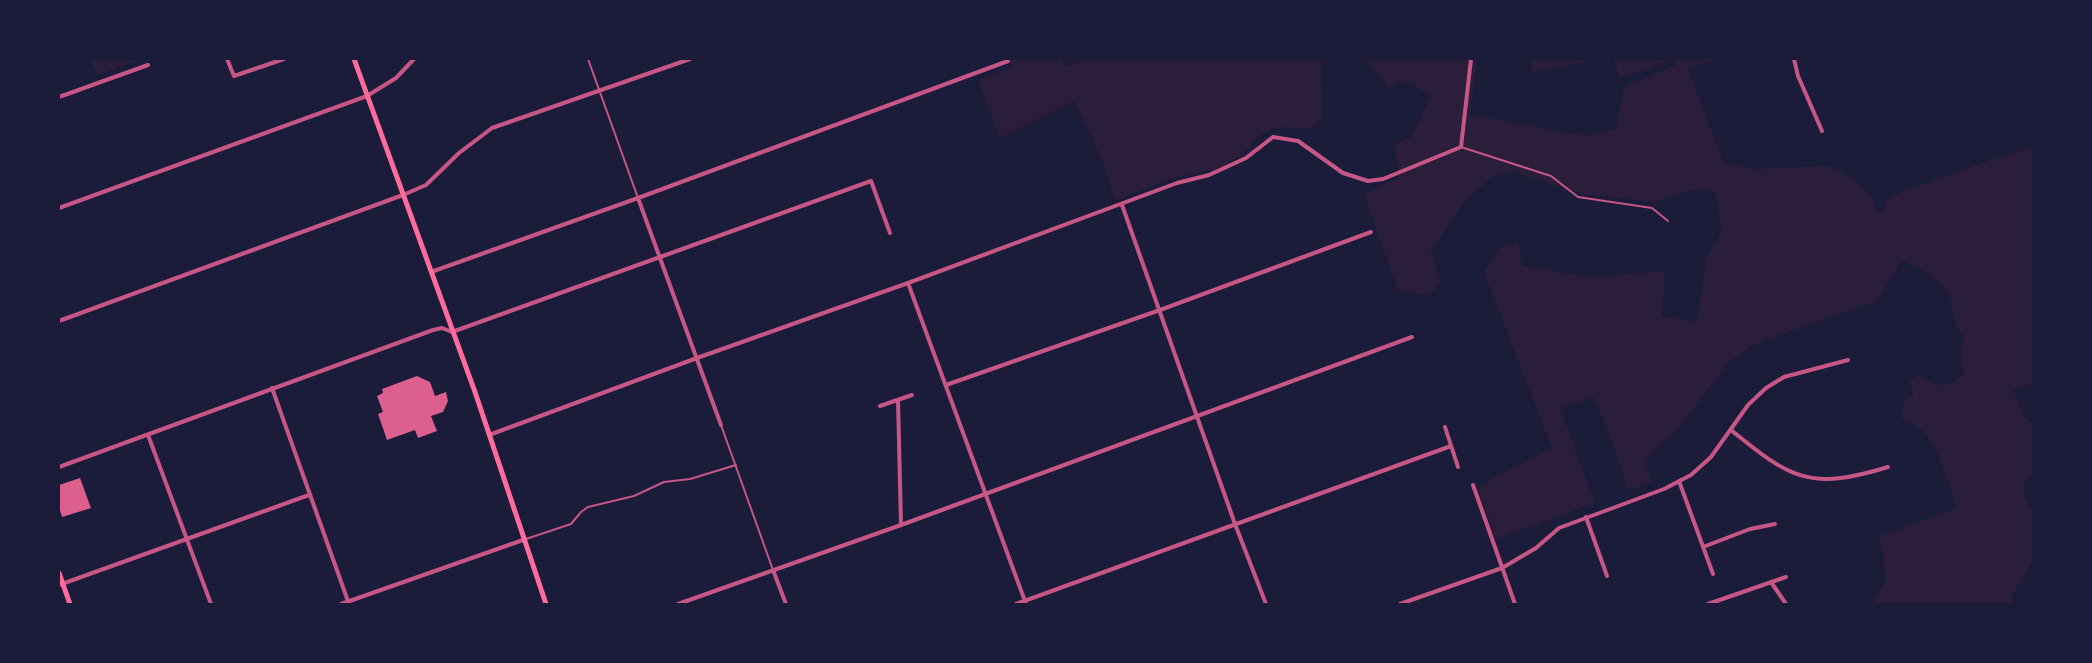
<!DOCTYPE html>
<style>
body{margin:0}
#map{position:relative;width:2092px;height:663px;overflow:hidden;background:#1b1b3a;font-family:"Work Sans",sans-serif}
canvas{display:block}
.frame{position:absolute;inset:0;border:60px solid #1b1b3a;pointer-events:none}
</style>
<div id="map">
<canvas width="2092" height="663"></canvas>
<div class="frame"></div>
</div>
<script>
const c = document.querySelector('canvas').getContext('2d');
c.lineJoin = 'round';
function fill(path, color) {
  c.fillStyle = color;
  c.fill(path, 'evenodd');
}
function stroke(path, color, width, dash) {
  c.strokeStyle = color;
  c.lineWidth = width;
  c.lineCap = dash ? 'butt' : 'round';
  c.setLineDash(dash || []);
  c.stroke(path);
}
fill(new Path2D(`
 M91,59H141L97,75Z
 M1009,59H1061L1065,67L1089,59H1321L1322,118L1309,129L1277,127L1259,136L1242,155L1217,169L1173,178L1115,201L1104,165L1075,101L1000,138L978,80L1012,68Z
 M1365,59H1477L1470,115L1585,136L1616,129L1624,87L1676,65L1674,59H1716L1688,69L1724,164L1758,169L1827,166L1849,176L1871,196L1877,213L1883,211L1886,201L1891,196L2004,155L2033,148V383L2013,390L2024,416L2033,425V473L2023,484L2025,498L2033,512V560L2011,597V604H1872L1885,582L1884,558L1879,536L1957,508C1948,485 1942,456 1927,435C1921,427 1910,423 1901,418L1905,399L1914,395L1909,380L1918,375C1940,389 1944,388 1965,373C1960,359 1959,351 1964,337C1950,318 1956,317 1950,297C1945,279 1918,266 1901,261L1878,300L1750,346L1728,363L1681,425L1644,460L1652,482L1629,490L1604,420L1593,397L1560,408L1595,503L1496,539L1477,487L1552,448L1484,272L1499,249L1519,243L1522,266L1591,277L1665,271L1662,317L1697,322L1706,260L1722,231L1715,192L1696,189L1653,202L1583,194L1513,172L1493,176L1463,203L1431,252L1441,282L1429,296L1398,290L1363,192C1373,193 1374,190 1382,185C1387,182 1394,180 1399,178L1395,145L1402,140L1412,137L1431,95L1403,80L1389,88Z
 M1530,59H1584V62L1533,72Z
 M1613,59H1671V60L1620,78Z`), '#2a1e3b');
fill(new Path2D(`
 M417,376L430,382L435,396L446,392L448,401L443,412L431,416L437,431L418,438L415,430L387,440L378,414L383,412L377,396L383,393L382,389Z
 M80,478L91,508L62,517L59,507V485Z`), '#dd5f8e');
stroke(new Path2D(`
 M588,59L638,198
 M1461,147L1551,176L1578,197L1652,208L1668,221
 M721,425L773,570
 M526,539L571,524L581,512L588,507L634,496L664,482L690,479L736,465`), '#c65784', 2);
stroke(new Path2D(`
 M227,59L234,76L284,59
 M1794,59L1798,76L1822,131
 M59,97L148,65
 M638,198L721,425
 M1122,205L1235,524L1266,604
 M59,208L367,96L396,78L414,59
 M431,272L638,198L1008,61
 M908,283L1026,604
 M59,321L403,195L426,185L459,153L492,128L690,59
 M946,385L1160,310L1371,232
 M272,388L349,604
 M898,400L901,525
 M880,406L912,395
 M1445,427L1458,467
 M1731,430C1791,479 1810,491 1888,467
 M148,435L211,604
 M489,435L697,358L908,283L1177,183L1209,175L1246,158L1273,137L1298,141L1343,173L1368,181L1383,179L1461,147L1471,59
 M59,467L433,330L442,328L452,332L871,181L890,233
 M1679,481L1713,574
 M1473,485L1515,604
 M1586,517L1607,576
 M1703,547L1750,529L1775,524
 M773,570L786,604
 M1771,582L1786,604
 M59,585L309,495
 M341,604L523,540
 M678,604L901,525L1412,337
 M1016,604L1451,446
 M1400,604L1502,568L1536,548L1559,528L1664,489L1691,475L1711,457L1748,405L1766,388L1784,377L1848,360
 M1708,604L1786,577`), '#c65784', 4);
stroke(new Path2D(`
 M354,59L475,392L546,604
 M59,573L70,604`), '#ff6b9d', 5);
</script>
